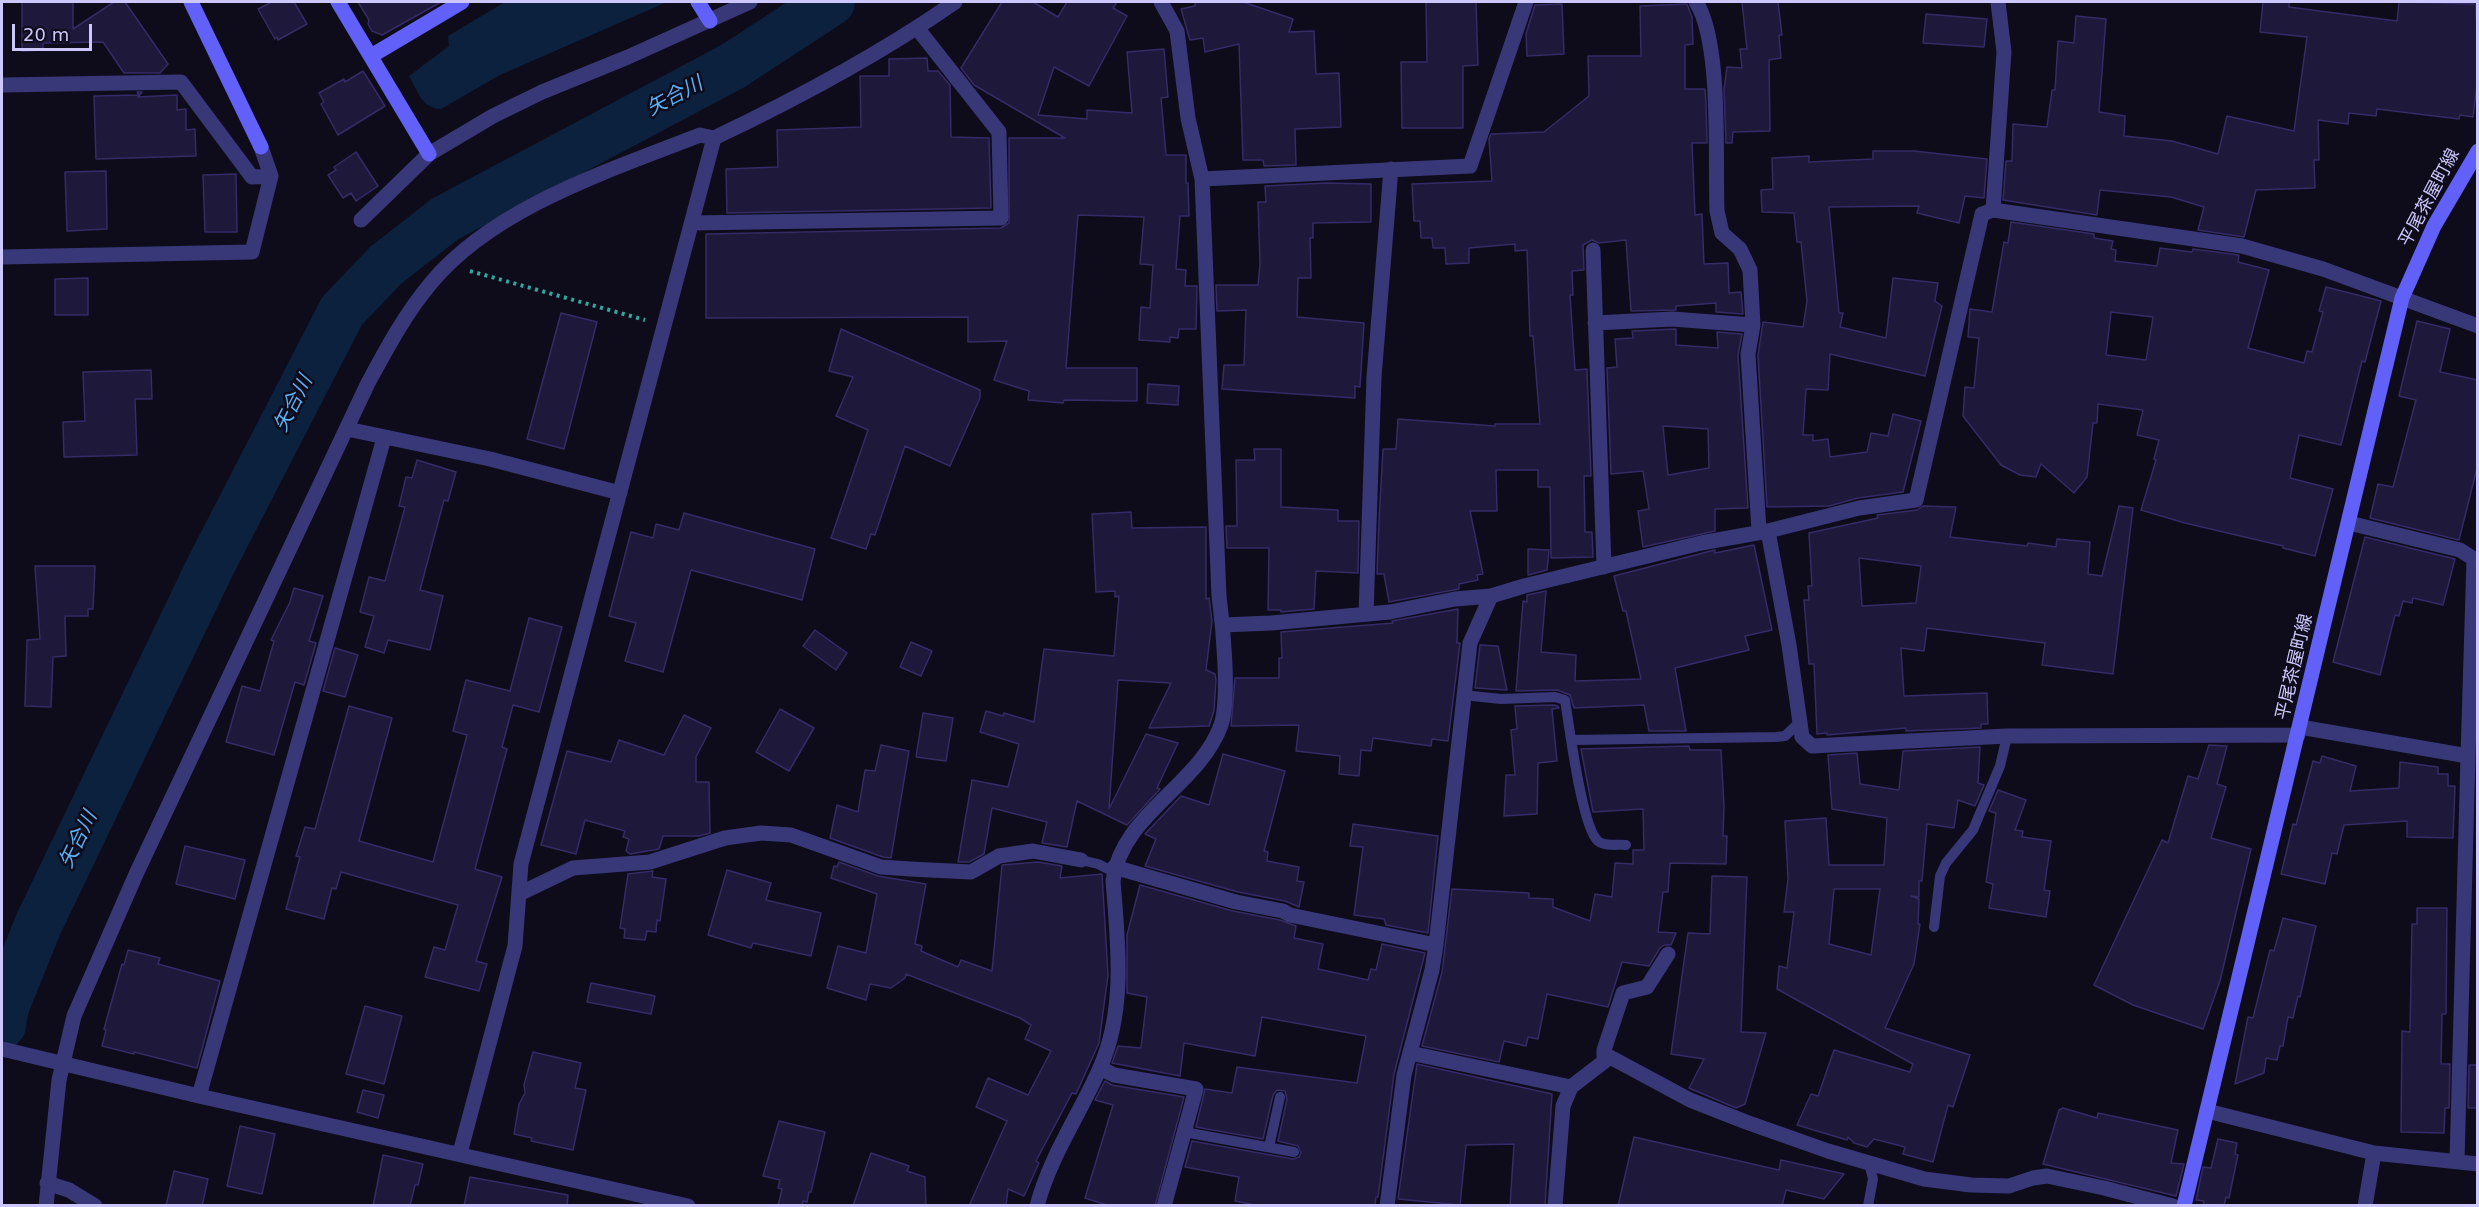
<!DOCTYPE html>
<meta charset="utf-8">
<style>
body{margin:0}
#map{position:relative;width:2479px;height:1207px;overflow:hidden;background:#0e0b1b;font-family:"DejaVu Sans",sans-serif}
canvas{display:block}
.frame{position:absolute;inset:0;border:3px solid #ccc7fd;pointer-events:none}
.scale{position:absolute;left:12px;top:24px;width:80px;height:27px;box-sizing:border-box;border:3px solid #ccc7fd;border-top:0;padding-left:8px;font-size:18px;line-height:21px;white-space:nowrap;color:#ccc7fd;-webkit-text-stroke:4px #0e0b1b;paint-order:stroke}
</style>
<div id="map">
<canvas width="2479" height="1207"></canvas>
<div class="frame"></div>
<div class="scale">20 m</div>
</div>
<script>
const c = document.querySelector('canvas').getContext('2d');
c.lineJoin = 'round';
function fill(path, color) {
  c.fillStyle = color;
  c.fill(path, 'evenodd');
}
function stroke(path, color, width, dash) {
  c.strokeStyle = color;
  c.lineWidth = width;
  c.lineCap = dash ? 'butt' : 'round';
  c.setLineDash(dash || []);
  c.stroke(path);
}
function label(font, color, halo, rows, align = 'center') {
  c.font = font + ' "DejaVu Sans","Noto Sans JP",sans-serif';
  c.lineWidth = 5;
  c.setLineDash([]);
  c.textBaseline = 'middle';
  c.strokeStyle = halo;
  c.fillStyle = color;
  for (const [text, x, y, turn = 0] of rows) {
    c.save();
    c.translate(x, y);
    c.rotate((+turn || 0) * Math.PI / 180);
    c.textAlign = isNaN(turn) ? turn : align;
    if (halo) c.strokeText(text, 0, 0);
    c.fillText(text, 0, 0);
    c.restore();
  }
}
fill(new Path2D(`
 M505,2H667L500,75L441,109C421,108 418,91 409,76L449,46L448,36Z`), '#0c213e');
stroke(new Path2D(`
 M2,1025L5,1007L38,925L210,567L342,311L386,265L445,219L733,66L831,2`), '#0c213e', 48);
const building = new Path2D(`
 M22,2H73V29L114,2H125L168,64L160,73H124L103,42L43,43V50L22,51Z
 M272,2H294L307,24L278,40L277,37L275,39L258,9Z
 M358,2H441L382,35L372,31L368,24L369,20Z
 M1002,2H1033L1058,17L1067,2H1117L1113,8L1127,16L1089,86L1054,67L1038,115L1087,119V110L1132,113L1127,52L1164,49L1168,97L1161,98L1166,155H1186V183H1188L1189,216H1180L1176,269L1186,270L1185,286H1197L1196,329H1179L1178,338L1170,337V342L1139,340L1141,307L1150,308L1153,265L1140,264L1144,217L1078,215L1066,368H1137V401L1064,400L1063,403L1028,400L1029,391L994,380L1007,341L968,342V317L706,318V234L1001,228L1009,223V138H1065L974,85L961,68Z
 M1195,2H1243L1293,19L1289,32L1314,31L1316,74L1339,73L1341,127L1295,129L1296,165L1264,166L1263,160H1243L1239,44L1205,52L1203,38L1190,40L1181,9L1195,6Z
 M1426,2H1476L1478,65L1463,66V128H1402L1401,62H1427Z
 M1742,2H1778L1782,35H1779L1781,58L1769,60L1770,131L1733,132L1732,143H1726L1724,89L1727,67L1742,68L1740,49H1747Z
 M2263,2H2289V7L2397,21L2399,2L2476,4L2478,76L2473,117L2460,115L2459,119L2377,109L2376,116L2349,113L2348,124L2318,120L2319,160H2314L2315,188L2256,190L2244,237L2198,230L2204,207L2171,197L2100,190L2097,215L2003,200L2006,161H2012L2013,124L2047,127L2052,90H2055L2058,41L2074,43L2076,16L2106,19L2099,112L2125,116L2124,136L2172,141L2218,154L2227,116L2294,131L2307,37L2260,32Z
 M1562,4L1564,54L1527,56L1526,34L1535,5Z
 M1687,4L1692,17L1693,44L1685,45V89H1705L1706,102L1707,143H1692L1695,215L1702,214L1704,264L1728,263L1729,293L1741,292L1743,314L1716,312V303L1676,306V310L1631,311L1626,240L1599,243L1592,240L1583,245L1584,270L1572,271L1573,295H1570L1575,370L1587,369L1591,476H1584L1585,532H1592L1593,557L1551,558L1550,487H1538V470H1496L1497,511H1470L1483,574L1477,575L1478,580L1459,584V589L1389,602L1384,574H1377L1379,521L1383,449H1396L1398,419L1495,426V424H1540L1533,336H1530L1527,250L1515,251V244L1469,248V263L1446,264L1445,248H1433L1432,238H1421L1420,221H1414L1412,184L1492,181L1489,139L1491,134L1544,132L1589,96L1588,56H1641L1640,6Z
 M1926,14L1987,19L1984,47L1923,43Z
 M927,58L928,71H938L950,85L951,137L989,138L991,208L727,213L726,169L778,167L777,130L861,127L860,76H889V59Z
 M363,71L385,106L338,135L321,104L324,102L319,93L344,79L345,82Z
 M137,92H142L138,97L177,95V110L186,109V130L195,129L196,156L96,159L94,96L139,95Z
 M1873,151H1914L1987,159L1984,198L1965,196L1959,223L1917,213L1919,206L1829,207L1839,313H1843L1840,327L1886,338L1893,278L1938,283L1935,301L1942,306L1925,376L1830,354L1828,390L1806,389L1803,435H1813V441L1828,439L1830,457L1867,452L1871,433L1888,436L1893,414L1921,421L1903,492L1858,498L1829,506L1767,507L1758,355L1763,322L1803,327L1807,301L1801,242H1797L1794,213L1762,212L1761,190L1773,189L1772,158L1809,156V162L1873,159Z
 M356,152L378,186L356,201L351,193L343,198L328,175L336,170L334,167Z
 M106,171L107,229L67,231L65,172Z
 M236,174L237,232H205L203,175Z
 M1326,183L1371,184V222L1313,223V238H1310L1311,278H1298L1297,317L1364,323L1360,387L1355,386V398L1222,389L1224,365H1244L1246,310L1217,311L1216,285H1258L1260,264L1258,202H1266L1265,186Z
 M2011,222L2094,234V238L2113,241L2111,249L2116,250L2115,261L2157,266L2160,248L2192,252L2193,249L2239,255L2238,262L2269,270L2248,348L2304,363L2307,351L2312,352L2323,312L2319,311L2326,287L2381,301L2365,362L2362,361L2341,445L2299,435L2290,478L2333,489L2315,556L2283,548V546L2185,523L2141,510L2156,460L2154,459L2159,440L2137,435L2143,410L2098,404L2097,423H2093L2087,477L2074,493L2041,464L2036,477L2020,475L2001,465L1963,416L1965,387L1974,388L1979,338L1968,337L1970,309L1992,312L2004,242L2008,243ZM2111,312L2153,317L2146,360L2106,355Z
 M88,278V315H55V279Z
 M561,313L597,322L564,449L527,439Z
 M2417,321L2450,329L2440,372L2478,380V464L2459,540L2370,518L2378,484L2393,487L2416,400L2399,396Z
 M841,329L980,390V398L950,466L905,446L875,535L871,534L866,549L831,538L868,430L836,416L853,377L829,371Z
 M1676,329V345L1718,348L1717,332L1742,334L1738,355L1748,508L1715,509V531L1643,547L1638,511L1649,509L1643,471L1611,474L1607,368L1617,367L1615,339L1633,338L1632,331ZM1663,426L1708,429L1709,468L1668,475Z
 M151,370L152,399H135L137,455L64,457L63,422L85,421L83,372Z
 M1148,384L1179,386L1178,405L1147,403Z
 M1254,449H1281V507L1338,510V521H1359L1358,573L1316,571L1314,609L1281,612V610H1268L1269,548H1227L1226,526H1237L1236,460H1255Z
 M417,460L456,472L448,501L444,500L420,590L443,596L430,650L388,640L384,653L365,647L374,616L360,612L369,577L385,581L405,507L399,506L406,477L412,478Z
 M1923,506L1956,507L1950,537L2027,546L2028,543L2056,547L2057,539L2090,542L2088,574L2102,576L2119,506L2133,508L2113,674L2042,665L2045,643L1927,628L1924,651L1901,648L1904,696L1987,693L1988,724H1981V728L1906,731V728L1827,735V733L1817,734L1814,664H1809L1804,600H1809L1808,586H1812L1809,533L1878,518L1877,515L1917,510ZM1859,558L1921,566L1916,603L1862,606Z
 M1131,512L1132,528L1206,527V599L1209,598L1212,621L1206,670L1215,674L1216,680L1214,711L1209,726L1149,728L1171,683L1118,680L1109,809L1146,734L1178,743L1157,788L1160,789L1127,825L1077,801L1067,847L1042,843L1047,822L992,808L984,854L969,862H958L972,780L1008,787L1019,744L980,732L986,711L1003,716L1004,713L1034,722L1044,649L1114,656L1119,596L1115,597V591L1096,592L1092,514Z
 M684,513L815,549L802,600L691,570L663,672L625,661L636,623L609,616L631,532L653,538L656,524L679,530Z
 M2365,537L2455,559L2443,605L2413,598L2412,603L2403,601L2399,616L2395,615L2380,675L2333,662Z
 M1754,545L1772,630L1745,636L1749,650L1675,668L1686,731H1649L1644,705L1574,708L1570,695L1557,690L1516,691L1523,601L1527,602V595L1546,591L1541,652L1576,655L1575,681L1641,679L1626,611H1623L1614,576L1703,553L1715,550V553Z
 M1528,549L1549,550L1547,570L1528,575Z
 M35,566H95L93,609H88V616H65L66,656L53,657L51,707L25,706L27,640L40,639Z
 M294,588L323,596L309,641L316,643L304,685L295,682L274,755L226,742L242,686L260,691L274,641L271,640L290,602Z
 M1458,609L1457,643H1460L1448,741L1432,739L1431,746L1373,738L1371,751L1361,750L1359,776L1339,774L1340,756L1296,751L1299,725L1231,726L1235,678H1279V658H1282L1281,632L1393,623L1392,621Z
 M529,618L562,627L539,712L513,705L502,747L507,749L475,869L502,877L476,961L487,964L479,991L425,977L434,947L445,950L458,905L341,872L336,889L332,888L324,919L286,909L300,857L296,856L305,827L315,829L349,706L392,718L359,841L433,862L467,735L453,731L466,680L510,691Z
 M815,630L847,653L836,670L803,646Z
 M911,642L932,651L921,676L900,667Z
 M1480,645L1498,646L1507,690L1475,688Z
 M335,648L358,655L345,697L323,691Z
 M1554,705L1558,706L1559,708L1552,709L1557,761L1538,763L1537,814L1504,816L1506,775H1515L1511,730L1517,729L1515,706Z
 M780,709L814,728L789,771L756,752Z
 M923,713L953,718L946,761L916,757Z
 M684,715L711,728L696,757V782H709L710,833L699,836H663L659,849L630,854L626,851L629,839L623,837L625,831L585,820L576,854L541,845L567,751L611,762L619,740L664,755Z
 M881,745L909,751L891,858L883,857L830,838L837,805L858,812L865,770L875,771Z
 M2209,745L2227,746L2217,784L2226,787L2211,838L2251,849L2220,981L2203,1029L2133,1005L2094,985L2162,840L2168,843L2188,776L2198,779Z
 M1689,746L1690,750H1721L1724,806L1723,836H1727L1726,864L1670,863L1668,892H1663L1658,932L1676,933L1671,945H1664L1660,948L1649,966L1622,962L1608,1007L1547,994L1538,1039L1528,1037L1526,1046L1504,1041L1499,1062L1422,1046L1442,972L1452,889L1529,893V898L1553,899V907L1590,921L1595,894L1612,897L1615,863L1633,864V850H1644L1643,809L1593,812L1581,749Z
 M1980,747L1978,783L1984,785L1975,806L1958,800L1954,828L1927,824L1922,881H1919V897L1911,896L1919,899L1918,924H1920L1914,964L1885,1028L1970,1055L1953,1107L1948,1105L1933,1162L1903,1154L1905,1147L1874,1139L1867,1147L1854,1143L1848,1137L1847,1140L1797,1125L1811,1094L1818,1096L1834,1050L1910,1072L1913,1064L1777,989L1779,966L1787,968L1794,912H1784L1788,879L1785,821L1826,818L1829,865H1884L1887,818L1832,809L1828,755L1857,753L1860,784L1899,790L1903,751ZM1834,889H1880L1871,955L1829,944Z
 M1223,754L1285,771L1264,851L1268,852L1267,861L1299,867L1297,881L1304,882L1299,907L1285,901L1238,892L1145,866L1156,839L1145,834L1181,796L1209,805Z
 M2322,756L2356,766L2350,791L2399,788L2400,762L2438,767V774H2448V786H2455L2453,838L2407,837V821L2344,825L2337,854L2332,853L2325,884L2281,874L2293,824L2296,825L2313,761L2320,763Z
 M1998,790L2026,800L2015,830L2023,831L2022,837L2051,841L2044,890L2050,891L2046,917L1989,908L1993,884L1986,882L1996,813L1989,811Z
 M1353,824L1438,836L1428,933L1386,925L1384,919L1354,915L1363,847L1350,846Z
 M185,846L245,860L235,899L176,884Z
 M839,862L878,876L926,884L915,944L922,946L921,951L958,967L961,960L992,971L1002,865L1038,862L1062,866L1060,878L1102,874L1108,975L1099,1043L1076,1094L1072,1093L1036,1161L1039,1163L1024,1196L1008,1189L1006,1206H969L1007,1121L976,1107L988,1078L1028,1095L1051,1051L1025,1039L1031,1025L1020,1018L906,974L905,978L891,988L870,984L866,1000L827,988L838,946L866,953L877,894L831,878L834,866L837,867Z
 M727,870L771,883L766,900L821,913L811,956L753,943L751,948L708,935Z
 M653,871L652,877L666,879L660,921L657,920L656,932L647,931L645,940L624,938L625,929L620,928L628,874Z
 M1712,876L1747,877L1741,1032L1766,1033L1745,1104L1736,1108L1689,1088L1704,1059L1671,1054L1688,933L1710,934Z
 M1140,885L1233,911L1280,920L1296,926L1294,938L1323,944L1318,969L1368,980L1371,969L1376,970L1382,944L1425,953L1394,1074L1378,1197H1376L1375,1206H1260L1235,1201L1239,1177L1185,1167L1192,1141L1293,1159L1299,1157L1301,1153L1298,1146L1278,1141L1287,1099L1285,1091L1277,1090L1273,1095L1263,1139L1196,1127L1205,1089L1232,1093L1237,1067L1357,1083L1366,1036L1262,1017L1255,1056L1184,1043L1180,1076L1112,1063L1118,1046L1141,1048L1147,997L1127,993V935Z
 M2417,908H2447L2446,1014H2442L2441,1064H2450L2449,1108H2445L2444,1133L2401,1132L2402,1031L2410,1032L2412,924H2417Z
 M2283,918L2316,926L2300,997L2298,996L2293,1018L2288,1017L2283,1046H2280L2277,1060L2266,1058L2264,1073L2235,1084L2248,1017L2253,1018L2270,950L2274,951Z
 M128,950L160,958L158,964L220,981L197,1068L134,1052V1054L102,1046L106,1030L104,1029L122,964L124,965Z
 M591,983L655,996L651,1014L587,1002Z
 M365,1006L402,1016L384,1084L346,1074Z
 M533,1052L581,1063L575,1088L586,1090L573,1150L531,1141L532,1138L514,1134L519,1104L525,1093L524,1085Z
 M1417,1064L1552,1094L1545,1206H1510L1514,1144L1466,1145L1460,1205L1398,1199Z
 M2469,1065H2478V1108H2468Z
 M1105,1081L1112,1085L1184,1097L1155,1206H1110L1085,1198L1113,1105L1095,1100Z
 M363,1090L384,1095L378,1118L357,1112Z
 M2063,1108L2097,1118L2098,1113L2178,1130L2171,1163L2184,1164L2176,1196L2043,1164L2059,1110Z
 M779,1121L825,1132L811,1192H809L807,1202L803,1201L802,1206H778L782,1189L778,1188L780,1180L763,1176Z
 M240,1126L275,1134L262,1194L227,1186Z
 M1634,1137L1779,1170L1781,1160L1844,1174L1824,1199L1786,1190L1782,1206H1618Z
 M2218,1139L2237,1143L2235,1154L2238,1155L2229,1198L2226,1197L2224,1206H2203L2204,1201L2196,1200L2203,1167L2211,1168Z
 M871,1153L909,1166L907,1171L925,1177L926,1206H853Z
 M383,1155L423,1164L418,1185H415L410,1206H373Z
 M174,1171L208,1179L202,1206H166Z
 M470,1177L568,1195L567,1206H464Z`);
fill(building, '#1e183b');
stroke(building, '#352b66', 1.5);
stroke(new Path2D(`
 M470,271L645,320`), '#30a89e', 4, [3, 4.5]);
stroke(new Path2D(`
 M1463,695L1501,699L1555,697L1565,700C1569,725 1582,828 1598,841C1605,847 1619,844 1626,845
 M1571,740L1776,737L1785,736L1800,722
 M1081,860L1098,864L1114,872
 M1934,927L1940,876L1946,863L1973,830L2000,766L2007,736
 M1184,1132L1294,1152
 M1269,1147L1280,1097
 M1868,1206L1873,1179L1869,1163`), '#383879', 10);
stroke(new Path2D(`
 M1696,2C1722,42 1715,159 1717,211L1722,233L1740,249L1750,270L1753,325L1748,354L1759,531
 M2,85L181,82L252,177L271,176
 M1202,179L1470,166L1526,2
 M1993,210L2004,52L1998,2
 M361,220L429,154L493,116L542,92L628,57L750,2
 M692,223L1001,218L999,132L917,28
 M1593,250L1604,567
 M2,257L252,252L271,176L261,147
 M1595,323L1672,319L1753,325
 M347,429L490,459L620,493
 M2349,523L2460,550L2474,559L2468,756
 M1768,531L1789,645L1802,737L1812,746L2007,736L2298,735
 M1366,614L1374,377L1391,169
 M1223,625L1271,623L1390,612L1455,599L1491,596L1524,586L1701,543L1768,531L1859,508L1916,500L1982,214L1993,210L2242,246L2323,269L2478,326
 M2300,727L2468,756L2457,1161
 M1114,867L1236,902L1283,911L1290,915L1436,945
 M519,894L573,868L650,862L725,838L761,833L791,835L881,867L910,869L971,872L999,856L1033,851L1081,860
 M2,1049L199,1096L688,1206
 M1410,1053L1571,1087
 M1604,1062V1050L1623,993L1647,987L1668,954
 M1100,1068L1114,1075L1196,1089L1164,1206
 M199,1096L384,438
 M2207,1111L2374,1153L2478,1164
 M460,1153L515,946L521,864L714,138
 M47,1183L69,1190L95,1206
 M46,1206L59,1080L74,1016L137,872L368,383C387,348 405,314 431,283C494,207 611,170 700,135L714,138C798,98 879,55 955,2
 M1037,1206C1050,1156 1080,1114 1100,1068C1126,1009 1118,943 1113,881C1121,814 1199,786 1221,725C1230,698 1223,626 1219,596L1202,179L1188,118L1177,31L1161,2
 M1387,1206L1404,1075L1432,970L1436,945L1470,643L1491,596
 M1555,1206L1563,1106L1571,1087L1610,1057L1690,1100L1746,1122L1828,1151L1924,1179L1971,1185L2009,1186L2033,1178L2047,1176L2104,1188L2173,1206
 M2365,1206L2374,1153`), '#383879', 15);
stroke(new Path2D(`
 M191,2L261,147
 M338,2L429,154
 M698,2L710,21
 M371,56L462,2
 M2184,1206L2402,298L2434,226L2478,151`), '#6161fa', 15);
label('18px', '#ccc7fd', '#0e0b1b', [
 ["平尾茶屋町線",2430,198,-62],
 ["平尾茶屋町線",2295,667,-77]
]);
label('italic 20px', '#58b3fa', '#0e0b1b', [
 ["矢合川",675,97,-28],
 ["矢合川",294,404,-63],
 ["矢合川",79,840,-64]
]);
</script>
